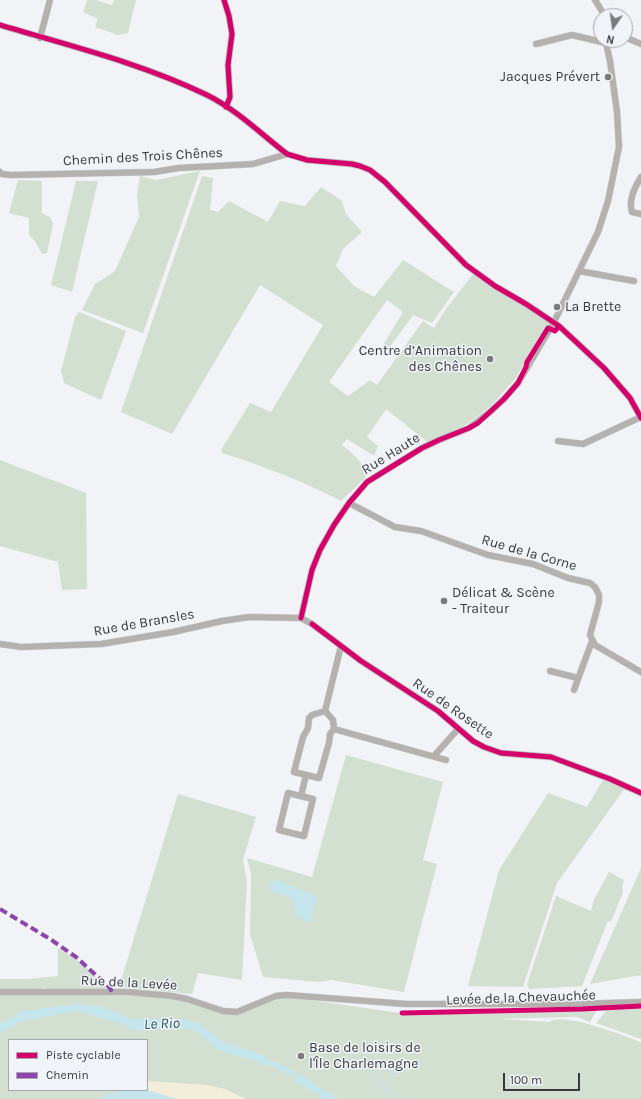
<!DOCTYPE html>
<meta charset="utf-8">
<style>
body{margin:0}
#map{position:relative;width:641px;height:1099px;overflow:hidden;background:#f1f3f6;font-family:Karla,sans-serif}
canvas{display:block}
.legend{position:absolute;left:8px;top:1039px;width:140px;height:52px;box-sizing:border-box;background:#f0f3f7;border:1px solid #a6a9ac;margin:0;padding:5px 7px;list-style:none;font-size:12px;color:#38393b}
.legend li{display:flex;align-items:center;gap:8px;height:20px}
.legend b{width:20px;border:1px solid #a6a9ac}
.north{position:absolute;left:593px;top:8px;width:40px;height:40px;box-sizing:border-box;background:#f0f3f7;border:1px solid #a6a9ac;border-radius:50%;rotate:193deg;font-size:11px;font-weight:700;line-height:16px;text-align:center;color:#38393b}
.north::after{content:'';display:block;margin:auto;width:14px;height:18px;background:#797a7c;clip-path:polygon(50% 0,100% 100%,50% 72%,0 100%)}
.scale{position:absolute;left:503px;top:1073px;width:77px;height:18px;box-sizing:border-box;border:2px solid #38393b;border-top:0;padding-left:5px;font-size:12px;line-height:14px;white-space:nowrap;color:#38393b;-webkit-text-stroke:3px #f0f3f7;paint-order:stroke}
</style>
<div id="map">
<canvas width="641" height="1099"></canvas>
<ul class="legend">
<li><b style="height:5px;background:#d6006c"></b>Piste cyclable</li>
<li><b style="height:5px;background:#8e44ad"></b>Chemin</li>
</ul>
<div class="north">N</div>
<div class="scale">100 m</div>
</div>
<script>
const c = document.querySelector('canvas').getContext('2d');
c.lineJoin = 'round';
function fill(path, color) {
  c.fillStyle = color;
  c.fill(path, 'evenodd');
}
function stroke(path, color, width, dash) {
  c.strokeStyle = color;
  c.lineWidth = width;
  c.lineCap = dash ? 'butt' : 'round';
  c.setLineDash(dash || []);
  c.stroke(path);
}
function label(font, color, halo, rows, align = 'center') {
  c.font = font + ' Karla,sans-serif';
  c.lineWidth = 3;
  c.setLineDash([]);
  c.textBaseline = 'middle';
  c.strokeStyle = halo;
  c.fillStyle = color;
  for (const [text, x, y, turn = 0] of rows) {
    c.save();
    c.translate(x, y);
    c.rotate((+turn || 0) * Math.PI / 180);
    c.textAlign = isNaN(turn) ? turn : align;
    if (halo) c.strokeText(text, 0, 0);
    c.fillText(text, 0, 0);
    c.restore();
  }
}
fill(new Path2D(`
 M87,0H96L112,5L114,0H136L128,33L118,35L95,27L98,19L83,12Z
 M200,171L143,333L82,310L95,284L115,271L139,217L137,195L140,176L156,180Z
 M202,176L213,178L210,210L218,212L229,201L268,222L280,201L305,206L321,187L342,201L346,214L362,232L343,249L336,266L354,286L374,297L403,260L454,292L432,323L413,315L384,355L379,352L403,312L387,300L329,382L348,396L370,380L377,385L423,321L434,328L446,309L473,274L550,322L515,379L491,406L464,426L430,444L386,409L367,437L378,446L374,456L347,439L342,445L356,457L367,471L365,478L341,501C303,481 263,466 222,453L221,450L250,403L271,412L323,325L260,285L172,434L121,412Z
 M18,180L42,181V213L51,218L53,224L47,253L42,254L35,241L29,235V218L9,213Z
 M76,181H98L72,292L51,285Z
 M79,312L126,331L101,400L64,383L61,371L75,317Z
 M0,460L86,493L87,589L62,590L58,562L0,546Z
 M346,755L443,782L423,860L437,864L404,992L331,980L319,982L263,977L250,934L251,874L247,858L312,877Z
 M603,780L625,788L557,883L523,987L468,986L499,870L548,793L587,807Z
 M178,794L256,817L243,860L247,881L242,980L198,973L192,994L119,987Z
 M641,868V975L590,984Z
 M609,872L624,880L622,887L623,892L611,922L608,921L582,986L529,989L527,984L556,896L591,911L594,900Z
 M58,948L69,955L70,954L89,970L107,988L105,990H53L43,988L37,990H0V979H28L58,976Z
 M36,994L161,996L186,1000L217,1011H246L278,999L297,998L413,1015L597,1010L590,1022L577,1017H568L499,1019L549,1022C562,1011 624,1036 641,1042V1099H0V995ZM9,1040H147V1090H9Z
 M641,1006V1039L596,1023L608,1009Z`), '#d3dfd1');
fill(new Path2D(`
 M147,1081L208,1085L225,1089L246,1099H176L147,1090Z`), '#f2eeda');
fill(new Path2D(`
 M274,880L281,881L316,896L317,898L312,919L310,921L307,922L297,916L291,897L272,892C269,887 270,884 274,880Z
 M77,1004L98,1006L113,1011L131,1019H184L198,1023L224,1042L254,1052L294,1071L290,1077L276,1068L248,1058L236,1056L217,1049L198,1033L188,1028L132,1030L124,1024L76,1011L22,1021L3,1031L0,1034V1024L23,1011Z
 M298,1073L322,1089L340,1099H325L294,1081Z
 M123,1090H147L176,1099H97Z`), '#c5e5ec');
stroke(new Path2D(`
 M371,1061L395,1073L392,1079
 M365,1067L388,1092L401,1099
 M386,1090L391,1082`), '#c5e5ec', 1.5);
const minor = new Path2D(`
 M224,0L229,16L232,34L228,65L230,97L226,107
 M595,0L605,16
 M0,25C70,46 141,63 207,95C237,110 261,134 287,154L307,160L352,164L360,166L370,170L385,182L466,265L495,286L526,304L559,326L604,368L630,398L641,418
 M625,37L641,44
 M40,38L50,0
 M536,44L572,35L606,43
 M0,172L2,174L11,175L154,172L179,168L253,164L287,154
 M641,177C635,187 628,200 632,212L641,214
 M579,271L634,281
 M558,441L583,444L641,417
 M349,503L395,527L421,531L488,555L533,564L568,578L590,583L595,587L599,595V602L590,635L595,645L641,672
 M301,618L312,570L320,550L334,525L349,503L367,482L422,448L439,440L469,428L490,412L504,399L518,383L554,322L598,232L608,201L619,147L617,112L610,61L606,43L608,40
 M301,618L312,624L361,661L438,711L473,741L484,747L501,753L551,757L610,779L641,793
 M0,644L21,647L101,644L173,632L222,621L249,617L301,618
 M550,671L578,678
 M574,690L592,641
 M325,711L333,720L334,729L330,734L329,743L319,778L294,772L303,737L308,728L309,718L312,715Z
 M325,711L341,646
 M334,729L446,760
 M434,756L458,729
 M288,793L313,799L304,836L279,830Z
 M301,796L306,775
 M0,992H128L172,996L187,999L223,1011L237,1012L276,996L287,995L406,1004H577L641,1002`);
stroke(minor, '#cdced0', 7);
stroke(minor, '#b5b1af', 6);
stroke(new Path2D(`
 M0,909L50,939L76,957L110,988L112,992`), '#8e44ad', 4, [8, 4]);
stroke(new Path2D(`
 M224,0L229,16L232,34L228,65L230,97L226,107
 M0,25C70,46 141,63 207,95C237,110 261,134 287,154L307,160L352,164L360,166L370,170L385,182L466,265L495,286L526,304L559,326L604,368L630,398L641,418
 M301,618L312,570L320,550L334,525L349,503L367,482L422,448L439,440L469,428L478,423L504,399L518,383L526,367L527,362L548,328L555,331L559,326
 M312,624L361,661L438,711L473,741L484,747L501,753L551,757L610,779L641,793
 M402,1013L582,1009L641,1006`), '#d6006c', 5);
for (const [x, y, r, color] of [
 [608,77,4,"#797a7c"],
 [557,307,4,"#797a7c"],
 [490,359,4,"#797a7c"],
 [444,601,4,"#797a7c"],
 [301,1056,4,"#797a7c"]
]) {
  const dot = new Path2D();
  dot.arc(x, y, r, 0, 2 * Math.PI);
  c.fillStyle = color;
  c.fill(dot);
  stroke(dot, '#f0f3f7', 1.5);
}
label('14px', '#38393b', '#f0f3f7', [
 ["Jacques Prévert",600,77,"right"],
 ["La Brette",565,307],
 ["Centre d’Animation",482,351,"right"],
 ["des Chênes",482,367,"right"],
 ["Délicat & Scène",452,593],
 ["- Traiteur",452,609],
 ["Base de loisirs de",309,1048],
 ["l'Île Charlemagne",309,1064]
], 'left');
label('14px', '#38393b', '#f0f3f7', [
 ["Chemin des Trois Chênes",143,157,-3],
 ["Rue Haute",391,454,-32],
 ["Rue de la Corne",529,553,16],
 ["Rue de Bransles",144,623,-10],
 ["Rue de Rosette",453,709,35],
 ["Rue de la Levée",129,983,3],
 ["Levée de la Chevauchée",521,998,-2]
]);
label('italic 15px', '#1a5760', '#f0f3f7', [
 ["Le Rio",162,1024,-2]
]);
</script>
